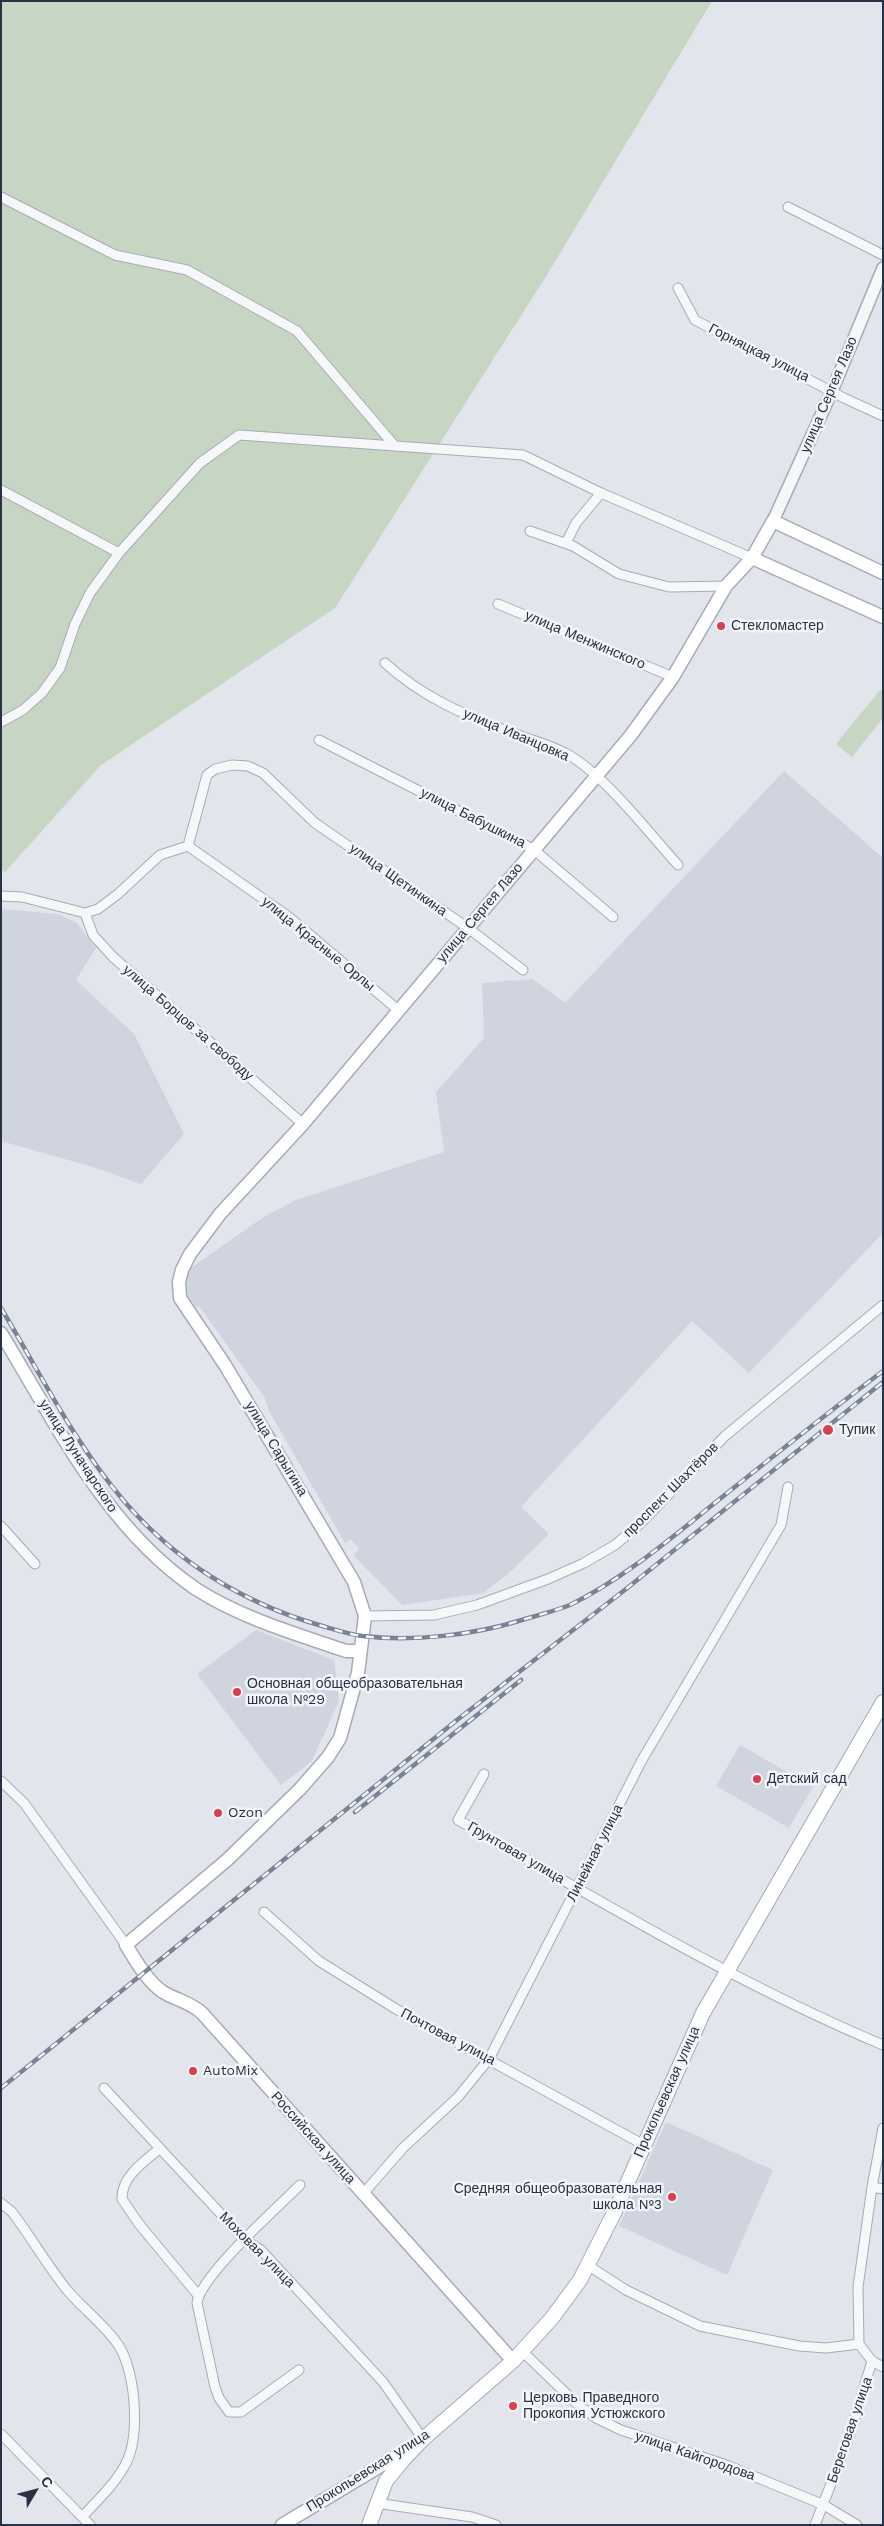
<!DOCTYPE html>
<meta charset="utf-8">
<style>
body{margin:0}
#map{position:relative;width:884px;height:2526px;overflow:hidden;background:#e2e5ec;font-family:"Work Sans",sans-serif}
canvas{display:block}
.frame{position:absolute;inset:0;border:2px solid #293145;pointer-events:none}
.north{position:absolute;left:10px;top:2466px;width:50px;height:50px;-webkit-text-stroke:4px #f2f5f9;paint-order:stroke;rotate:53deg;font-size:14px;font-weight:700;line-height:20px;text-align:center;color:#293145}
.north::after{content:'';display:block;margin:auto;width:18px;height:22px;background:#293145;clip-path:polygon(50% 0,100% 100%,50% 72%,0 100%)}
</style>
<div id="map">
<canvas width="884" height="2526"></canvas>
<div class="frame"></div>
<div class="north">С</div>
</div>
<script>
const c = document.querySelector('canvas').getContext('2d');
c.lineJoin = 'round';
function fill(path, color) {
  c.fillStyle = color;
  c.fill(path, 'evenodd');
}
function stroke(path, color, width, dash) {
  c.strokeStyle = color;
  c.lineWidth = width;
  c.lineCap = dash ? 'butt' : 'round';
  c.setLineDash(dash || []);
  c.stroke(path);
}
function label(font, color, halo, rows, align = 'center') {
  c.font = font + ' "Work Sans",sans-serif';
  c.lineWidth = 5;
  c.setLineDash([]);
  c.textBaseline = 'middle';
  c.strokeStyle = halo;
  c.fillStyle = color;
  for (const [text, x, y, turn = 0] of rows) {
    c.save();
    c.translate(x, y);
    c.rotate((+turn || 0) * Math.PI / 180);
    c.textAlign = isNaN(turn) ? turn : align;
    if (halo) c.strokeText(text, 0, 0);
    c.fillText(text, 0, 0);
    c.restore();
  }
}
fill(new Path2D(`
 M784,771L883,858V1233L749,1373L692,1321L521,1507L549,1534L508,1574L483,1593L402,1605L353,1555L359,1549L351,1539L345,1543L269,1411L265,1398L199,1306L196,1307L189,1298L186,1289L188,1270L265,1216L296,1200L444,1152L436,1092L484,1038L482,983L533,979L565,1003Z
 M1,909L58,914L77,923L96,948L76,980L134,1034L184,1134L141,1184L93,1167L1,1141Z
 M256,1630L334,1660L339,1701L312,1761L281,1785L197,1674Z
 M740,1745L813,1787L789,1828L716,1786Z
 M666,2122L773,2170L727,2275L619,2226Z`), '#d0d4de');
fill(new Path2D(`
 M1,1H712L550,270L335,608L101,765L5,872L1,870Z
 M880,690L883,692V718L852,757L836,744Z`), '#c6d6c3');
const minor = new Path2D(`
 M1,197L115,255L187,270L297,331L394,445
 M788,207L883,255
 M678,288L695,320L844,398L883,416
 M1,490L119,553
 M530,531L573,546L619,574L669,587L726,586
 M566,543L576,523L601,493
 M498,604L673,677
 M385,663C421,696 462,714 507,731C527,739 549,744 567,754C605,775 648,832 678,865
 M1,722L23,710L42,693L60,668L75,624L90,593L119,553L200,463L239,435L523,455L601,493L752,558
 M319,740L533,849L613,917
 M188,846L289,917L398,1010
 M1,896L22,897L85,913L98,909L118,894L160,855L188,846L207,775L215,769L232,765L248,766L263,773L315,823L468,928L523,970
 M85,913L93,935L113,957L303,1124
 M1,1526L35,1564
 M365,1616L434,1615L477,1605L548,1579L584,1563L615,1545L643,1521L725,1436L883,1305
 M484,1774L458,1820C597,1899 735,1983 883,2045
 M1,1781L24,1803L126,1945
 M264,1912L319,1961L396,2009L644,2145
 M104,2088L245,2240L261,2250L383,2382L423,2439
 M159,2149C144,2162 121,2177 122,2199L139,2224L198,2295
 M872,2187L883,2189
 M363,2194L403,2148L458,2097L489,2059L642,1760L781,1525L788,1487
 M1,2203L12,2212C31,2237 47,2265 67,2290C83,2309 105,2325 119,2346C136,2373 141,2439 124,2467C113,2486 97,2501 82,2517
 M589,2266L626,2290L700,2326L799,2346L826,2348L859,2344
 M522,2351L576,2403L596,2418L621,2430L729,2466L824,2505L857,2525
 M872,2361L883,2367
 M299,2370L241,2412H229L219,2398L215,2387L197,2303C200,2276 278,2207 300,2185
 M1,2434L90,2525
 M376,2503L472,2517L496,2525
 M815,2525L848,2440L872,2361L859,2344L858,2287L872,2187L883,2128`);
const tertiary = new Path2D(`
 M773,521L832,391L883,268`);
const secondary = new Path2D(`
 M752,558L883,617
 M1,1333C57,1425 105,1527 196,1589C241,1618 296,1634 346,1651H359
 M513,2361L202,2013C190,2002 176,2000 163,1992C147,1981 136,1961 126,1945L227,1860L300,1789L328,1757L340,1738L358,1673L365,1616L354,1582L225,1365L180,1298L179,1282L182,1270L190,1254L220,1214L303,1124L631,735L673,677L726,586L752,558L773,521L883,573
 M282,2525L415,2445`);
const primary = new Path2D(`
 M369,2525L386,2481L403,2460L423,2439L513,2361L552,2318L580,2280L614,2213L703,2013L883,1702`);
stroke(minor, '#a7abb7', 11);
stroke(tertiary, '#a7abb7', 14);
stroke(secondary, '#a7abb7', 15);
stroke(primary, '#a1a9b8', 16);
stroke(minor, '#f6f7f9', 9);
stroke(tertiary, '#f6f7f9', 11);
stroke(secondary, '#fff', 12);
stroke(primary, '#fff', 14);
const rail = new Path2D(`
 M1,1308C40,1373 75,1444 124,1501C175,1561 243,1603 319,1625C333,1629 348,1634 362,1636C413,1642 474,1635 522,1620C538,1615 555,1611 570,1605C623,1579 670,1539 716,1502C771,1458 826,1414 883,1371
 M355,1812L521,1680
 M1,2088L457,1720L626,1589L883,1382`);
stroke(rail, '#7a8396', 4.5);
stroke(rail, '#f2f5f9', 2.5, [8]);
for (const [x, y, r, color] of [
 [721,626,5,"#d8404d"],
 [828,1430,6,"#d8404d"],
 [237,1692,5,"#d8404d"],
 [757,1779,5,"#d8404d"],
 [218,1813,5,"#d8404d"],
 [193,2071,5,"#d8404d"],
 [672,2197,5,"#d8404d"],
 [513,2406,5,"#d8404d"]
]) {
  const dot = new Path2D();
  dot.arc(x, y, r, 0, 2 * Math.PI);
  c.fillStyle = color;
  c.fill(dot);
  stroke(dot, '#f2f5f9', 2);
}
label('14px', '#293145', '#f2f5f9', [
 ["Горняцкая улица",759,353,27],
 ["улица Сергея Лазо",829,395,-67],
 ["улица Менжинского",585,640,23],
 ["улица Иванцовка",516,735,23],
 ["улица Бабушкина",473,818,27],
 ["улица Щетинкина",398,880,35],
 ["улица Сергея Лазо",480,913,-50],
 ["улица Красные Орлы",318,944,39],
 ["улица Борцов за свободу",188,1023,41],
 ["улица Сарыгина",276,1449,59],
 ["улица Луначарского",78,1456,57],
 ["проспект Шахтёров",671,1490,-45],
 ["Грунтовая улица",516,1853,30],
 ["Линейная улица",595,1853,-63],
 ["Почтовая улица",448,2037,28],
 ["Прокопьевская улица",667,2092,-66],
 ["Российская улица",313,2138,48],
 ["Моховая улица",257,2250,45],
 ["Береговая улица",850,2430,-71],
 ["улица Кайгородова",695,2456,19],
 ["Прокопьевская улица",368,2471,-32]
]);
label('14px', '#293145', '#f2f5f9', [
 ["Стекломастер",731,626],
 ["Тупик",839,1430],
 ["Основная общеобразовательная",247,1684],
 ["школа №29",247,1700],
 ["Детский сад",767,1779],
 ["Ozon",228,1813],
 ["AutoMix",203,2071],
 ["Средняя общеобразовательная",662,2189,"right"],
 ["школа №3",662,2205,"right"],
 ["Церковь Праведного",523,2398],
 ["Прокопия Устюжского",523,2414]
], 'left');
</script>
